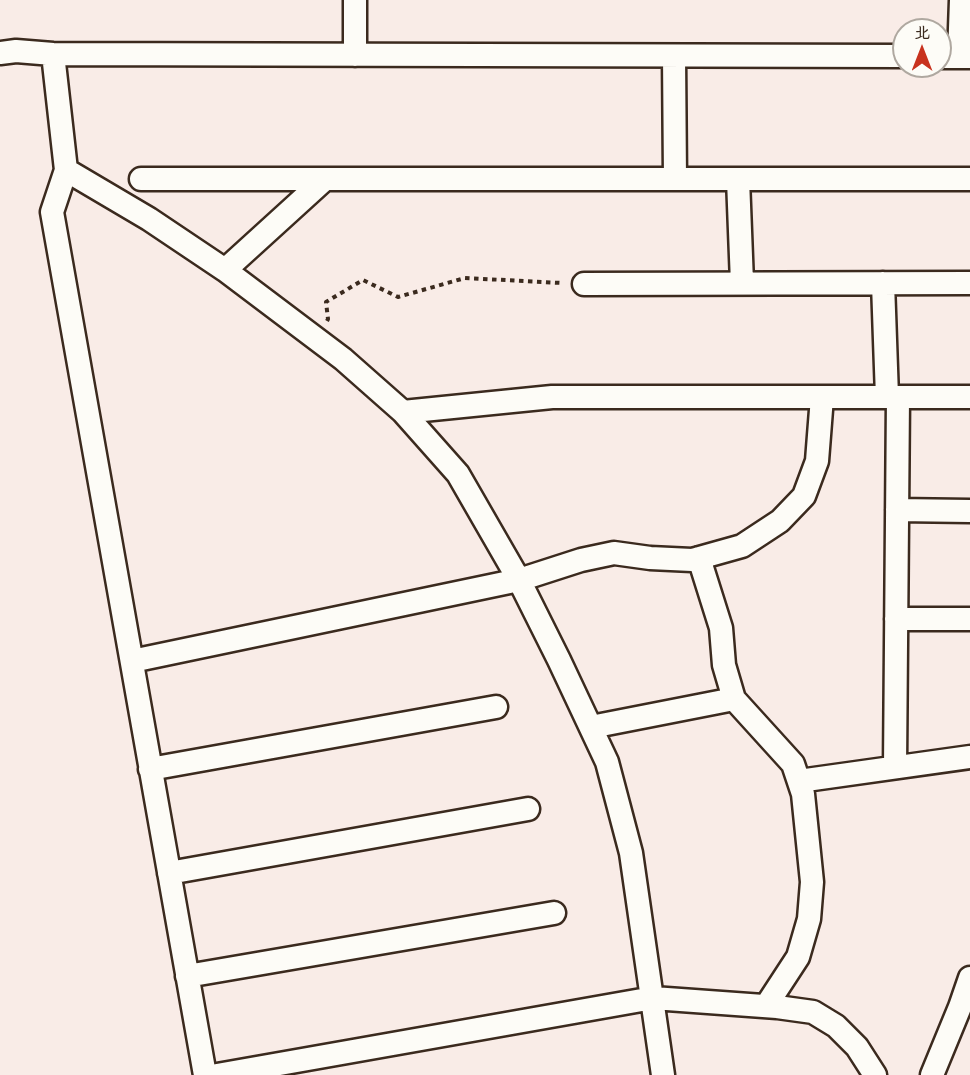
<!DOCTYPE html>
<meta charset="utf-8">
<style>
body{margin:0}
#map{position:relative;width:970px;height:1075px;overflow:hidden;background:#f9ece7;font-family:"Patrick Hand","LXGW WenKai TC",sans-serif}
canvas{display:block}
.north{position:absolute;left:892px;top:18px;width:60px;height:60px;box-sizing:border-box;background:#fdfcf7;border:2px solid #afa8a0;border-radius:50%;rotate:0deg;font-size:16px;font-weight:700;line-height:24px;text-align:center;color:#3b2a1e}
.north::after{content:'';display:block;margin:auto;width:21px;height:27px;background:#c8321e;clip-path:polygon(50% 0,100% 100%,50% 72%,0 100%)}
</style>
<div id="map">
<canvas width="970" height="1075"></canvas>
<div class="north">北</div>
</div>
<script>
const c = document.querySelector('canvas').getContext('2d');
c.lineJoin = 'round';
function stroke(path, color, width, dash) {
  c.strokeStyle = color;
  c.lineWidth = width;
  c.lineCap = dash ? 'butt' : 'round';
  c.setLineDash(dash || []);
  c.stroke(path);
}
const minor = new Path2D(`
 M355,0V55
 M0,53L16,51L53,54L904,56
 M53,54L66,170L52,212L205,1075
 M674,56L675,179
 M940,57H970
 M959,57L961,0
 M66,170L149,219L225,270L343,359L403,412L458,474L519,580L559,660L607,762L631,853L663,1075
 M141,179H970
 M738,179L742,283
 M225,270L325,179
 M883,283L887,397
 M584,284L970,283
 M403,412L552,397H970
 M897,510L970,511
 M699,558L721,628L724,665L734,699L793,764L803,794L812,882L809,919L798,957L766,1006
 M896,619H970
 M132,661L519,580L581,560L614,553L650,558L692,560L742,546L780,521L804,496L817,461L822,397
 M591,727L734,699
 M895,767L898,397
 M150,769L496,707
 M799,781L970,757
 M169,873L528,809
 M187,976L554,913
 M217,1075L653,998L777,1007L813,1012L836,1026L857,1047L875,1075
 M932,1075L960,1007L970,978`);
stroke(minor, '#3b2a1e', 27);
stroke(new Path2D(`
 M327,321L328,319L326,302L363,280L398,297L465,278L562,283`), '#3b2a1e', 4, [4.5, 4.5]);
stroke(minor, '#fdfcf7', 22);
</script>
